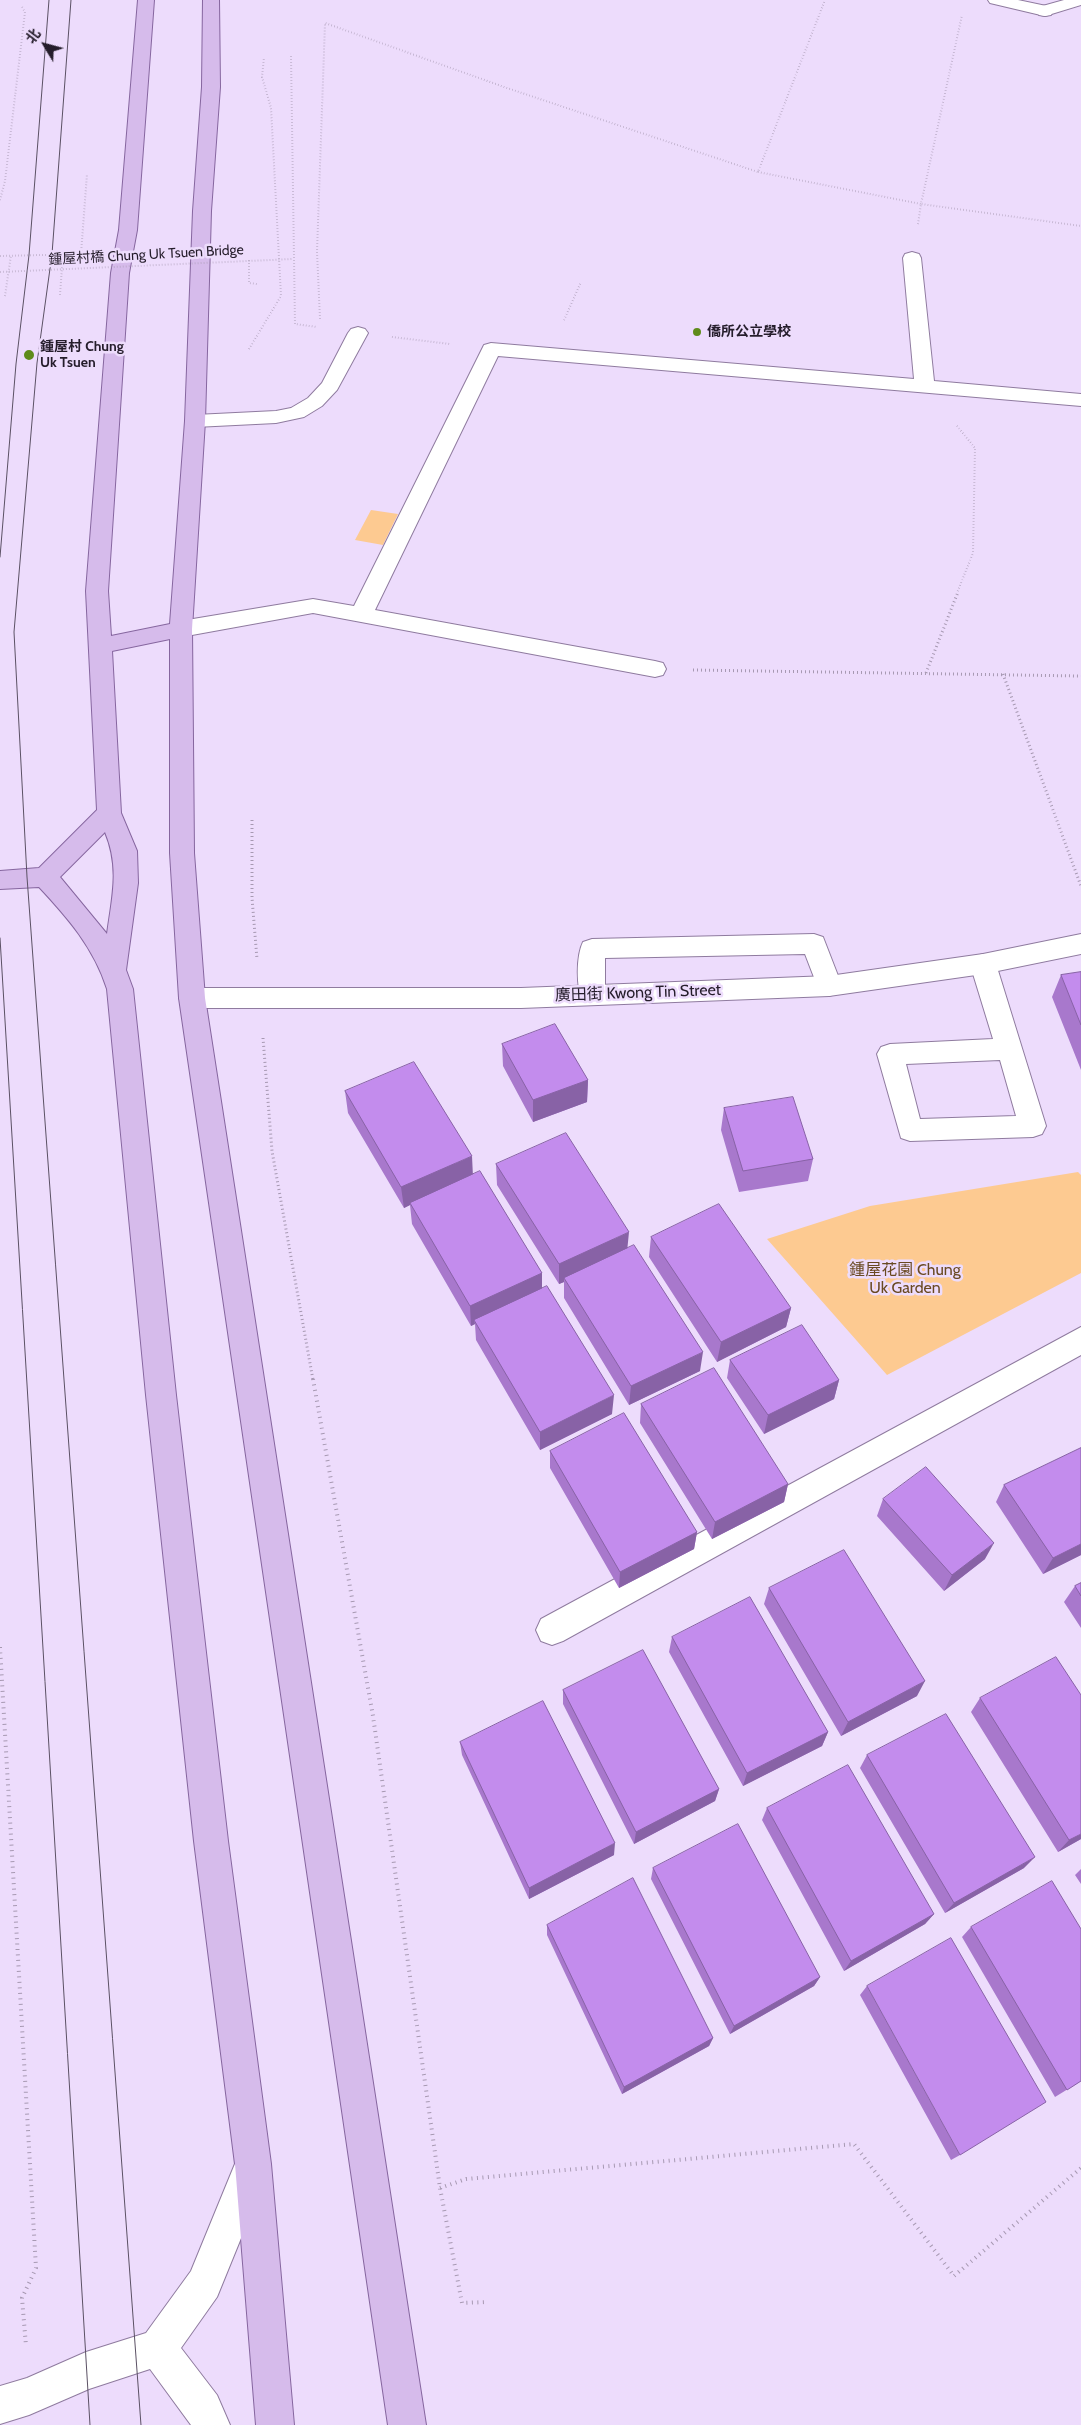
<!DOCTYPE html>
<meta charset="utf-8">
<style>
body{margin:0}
#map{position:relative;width:1081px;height:2425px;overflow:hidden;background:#eddcfc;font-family:Cabin,"Noto Sans SC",sans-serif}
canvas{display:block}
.north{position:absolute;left:20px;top:20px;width:50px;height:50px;-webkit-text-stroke:4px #eddcfc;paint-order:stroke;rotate:307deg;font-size:14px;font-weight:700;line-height:20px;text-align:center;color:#251d2b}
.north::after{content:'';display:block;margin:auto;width:18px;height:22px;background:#251d2b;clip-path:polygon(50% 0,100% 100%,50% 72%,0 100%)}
</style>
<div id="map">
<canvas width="1081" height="2425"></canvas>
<div class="north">北</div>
</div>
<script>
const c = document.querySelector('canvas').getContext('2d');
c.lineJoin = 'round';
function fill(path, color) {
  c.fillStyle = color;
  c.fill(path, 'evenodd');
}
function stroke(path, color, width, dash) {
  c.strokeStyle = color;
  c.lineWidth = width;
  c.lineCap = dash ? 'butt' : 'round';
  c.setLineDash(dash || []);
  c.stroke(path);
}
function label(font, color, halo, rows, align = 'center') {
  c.font = font + ' Cabin,"Noto Sans SC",sans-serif';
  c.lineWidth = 5;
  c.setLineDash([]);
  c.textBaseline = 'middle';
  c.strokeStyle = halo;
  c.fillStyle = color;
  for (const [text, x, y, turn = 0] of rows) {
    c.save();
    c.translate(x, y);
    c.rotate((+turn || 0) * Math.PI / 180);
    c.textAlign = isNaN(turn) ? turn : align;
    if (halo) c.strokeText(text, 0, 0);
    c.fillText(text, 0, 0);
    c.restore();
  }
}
fill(new Path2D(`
 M371,510L398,514L383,545L355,540Z
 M1078,1172L1081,1175V1273L887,1375L767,1239L870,1206Z`), '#fdca91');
const service = new Path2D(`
 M1064,0H1081V5L1045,16L1039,15L1037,11L1039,7Z
 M358,327L365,329L368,333L337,390L322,406L304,417L276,423L195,427L188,425L185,421L188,417L195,415L276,411L291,408L308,398L322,383L348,333L351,329Z
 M814,934L823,937L842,986L838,993L829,996L820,993L805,954L605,958V995L601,1002L592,1005L583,1002C576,988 576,956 583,942L592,939Z
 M983,954L992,957L996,964L1046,1126L1042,1134L1033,1137L910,1141L901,1138L877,1054L881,1047L890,1044L993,1039L970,964L974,957ZM1000,1060L1016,1116L920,1119L906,1064Z`);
const minor = new Path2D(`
 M988,0H1018L1051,7L1053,11L1051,15L1045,16L990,3Z
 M912,252L919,254L921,258L934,381L1081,394V406L498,356L375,610L655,661L663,663L666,669L663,675L655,677L313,613L181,637L173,634L170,629L173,624L181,621L313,599L354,606L484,345L491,343L914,379L903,258L905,254Z
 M1081,934V954L983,974L829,996L521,1008H192L183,1005L179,998L183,991L192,988H521L829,976L983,954Z
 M1081,1327V1355L563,1641L552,1645L541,1641L536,1630L541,1619Z
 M252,2149L265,2154L270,2167L217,2297L181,2348L217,2395L230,2425H191L150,2369L89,2389L29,2415L0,2424V2386L27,2378L86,2352L146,2333L191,2271L239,2154Z`);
const primary = new Path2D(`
 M138,0H154L137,230L129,273L108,591L111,636L170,624L185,421L193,211L202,87L203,0H219L220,87L211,211L205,421L192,629L194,853L205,998L426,2425H388L179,998L170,853V639L112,651L121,813L137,851L138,883L126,970L133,989L176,1395L228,1841L271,2164L294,2425H256L235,2164L194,1841L146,1395L107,989C94,948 68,918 39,887L0,889V871L39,868L97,810L86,591L111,273L119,230ZM105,832C120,868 112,897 107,934L60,877Z`);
stroke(service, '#8f7b9f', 2);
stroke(minor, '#8f7b9f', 2);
stroke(primary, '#86669f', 2);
stroke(new Path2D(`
 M291,56L295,324L317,327
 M758,172L921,204L962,15
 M0,200L5,181L25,12L22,7
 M918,224L921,204L1081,226
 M81,254L87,174
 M0,256L81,254
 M249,260V283L257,284
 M60,295L63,254
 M5,296L11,255
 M320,319L317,252L325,23L507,88L758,172L825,0
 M564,320L581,282
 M392,337L450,344
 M249,349L281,296L271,108L262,77L264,57
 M957,426L975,448L973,553L957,593`), '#a799b2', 2, [0.5, 2.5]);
stroke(new Path2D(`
 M693,670L1081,676
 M926,673L958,592
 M1003,674L1081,886
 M252,820V898L257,959
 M263,1038L272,1151L313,1380`), '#a799b2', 3, [1, 3]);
stroke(new Path2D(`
 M313,1379L373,1716L440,2188L462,2303L487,2302
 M0,1647L36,2268L22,2298L26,2346
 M440,2188L466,2179L854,2144L954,2276L1081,2168`), '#a799b2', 4, [1, 4.5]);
fill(service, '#fff');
fill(minor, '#fff');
fill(primary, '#d6bbeb');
stroke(new Path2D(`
 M71,0L52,254L37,363L14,632L27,877L141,2425
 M0,557L16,364L29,255L49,0
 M0,938L90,2425`), '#5b5164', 1);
stroke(new Path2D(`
 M0,272L293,259`), '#a799b2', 2, [0.5, 2.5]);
fill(new Path2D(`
 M1081,972V1070L1052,997L1061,975Z
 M502,1044L588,1080L587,1102L533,1122L503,1066Z
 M345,1091L473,1175L542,1273V1289L612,1414L540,1450L476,1340L475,1324L471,1326L412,1224L410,1205L404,1208L348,1113Z
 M724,1108L813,1159L808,1181L739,1192L721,1130Z
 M496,1164L628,1248L700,1371L629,1405L564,1298V1282L559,1284L497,1185Z
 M651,1237L791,1308L786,1327L717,1362L649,1257Z
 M730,1360L839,1380L834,1399L764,1434L727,1378Z
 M641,1404L788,1484L784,1502L712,1539L640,1423Z
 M1081,1448V1555L1043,1574L996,1502L1004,1485Z
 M550,1451L697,1532L694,1549L619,1588L550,1468Z
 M883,1499L985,1559L944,1591L877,1516Z
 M1081,1583V1628L1064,1602L1075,1586Z
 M769,1588L917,1696L841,1736L764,1604Z
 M672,1637L828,1732L822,1746L743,1786L669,1652Z
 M563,1690L719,1789L715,1801L634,1844L563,1704Z
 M980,1698L1081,1839L1058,1852L971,1712Z
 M460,1742L614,1855L529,1899L462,1755Z
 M867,1755L1024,1868L945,1913L860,1768Z
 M767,1808L934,1914L925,1924L844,1971L762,1820Z
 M653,1868L820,1977L814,1986L730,2034L651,1879Z
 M1081,1869V1884L1075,1875Z
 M547,1925L713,2038L709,2046L622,2094L547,1935Z
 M971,1927L1081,2081L1055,2097L962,1937Z
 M867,1986L960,2155L951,2160L860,1995Z`), '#a878cc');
fill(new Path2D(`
 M588,1080L587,1102L533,1122V1100Z
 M472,1156L473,1177L410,1203V1205L404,1208L401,1187Z
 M629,1232L627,1252L564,1278V1282L559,1284V1264Z
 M542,1273V1293L474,1320L475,1324L471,1326L470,1306Z
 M791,1308L786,1327L717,1362L721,1342Z
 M703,1352L700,1371L629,1405L631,1386Z
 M839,1380L834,1399L764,1434L768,1415Z
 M614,1395L612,1414L540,1450V1432Z
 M788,1484L784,1502L712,1539L715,1522Z
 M697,1532L694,1549L619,1588L620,1572Z
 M994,1543L985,1559L944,1591L952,1575Z
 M1081,1544V1555L1043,1574L1053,1558Z
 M925,1681L917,1696L841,1736L848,1722Z
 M828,1732L822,1746L743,1786L747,1773Z
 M719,1789L715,1801L634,1844L636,1832Z
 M1081,1834V1839L1058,1852L1069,1840Z
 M615,1843L614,1855L529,1899V1888Z
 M1035,1857L1024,1868L945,1913L954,1903Z
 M934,1914L925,1924L844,1971L851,1961Z
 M820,1977L814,1986L730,2034L734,2026Z
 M713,2038L709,2046L622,2094L624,2087Z`), '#8862a6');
const building = new Path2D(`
 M1081,972V1025L1061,975Z
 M555,1024L588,1080L533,1100L502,1044Z
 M414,1062L472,1156L401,1187L345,1091Z
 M793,1097L813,1159L743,1171L724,1108Z
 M566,1133L629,1232L559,1264L496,1164Z
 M480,1171L542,1273L470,1306L410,1203Z
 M719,1204L791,1308L721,1342L651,1237Z
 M634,1245L703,1352L631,1386L564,1278Z
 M547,1286L614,1395L540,1432L474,1320Z
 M802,1325L839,1380L768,1415L730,1360Z
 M714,1368L788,1484L715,1522L641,1404Z
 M624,1413L697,1532L620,1572L550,1451Z
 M1081,1448V1544L1053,1558L1004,1485Z
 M926,1467L994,1543L952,1575L883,1499Z
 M844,1550L925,1681L848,1722L769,1588Z
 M1081,1583V1596L1075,1586Z
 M750,1597L828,1732L747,1773L672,1637Z
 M643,1650L719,1789L636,1832L563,1690Z
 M1056,1657L1081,1695V1834L1069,1840L980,1698Z
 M543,1701L615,1843L529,1888L460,1742Z
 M946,1714L1035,1857L954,1903L867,1755Z
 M848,1765L934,1914L851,1961L767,1808Z
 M738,1824L820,1977L734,2026L653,1868Z
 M633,1878L713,2038L624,2087L547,1925Z
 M1052,1881L1081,1929V2081L1067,2090L971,1927Z
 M951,1938L1046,2102L960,2155L867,1986Z`);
fill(building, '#c38ced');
stroke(building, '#8862a6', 1);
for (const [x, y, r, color] of [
 [697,332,5,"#5f8b1a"],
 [29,355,6,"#5f8b1a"]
]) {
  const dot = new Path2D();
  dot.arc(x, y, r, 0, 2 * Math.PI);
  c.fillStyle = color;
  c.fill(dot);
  stroke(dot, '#eddcfc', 2);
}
label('14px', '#251d2b', '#eddcfc', [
 ["鍾屋村橋 Chung Uk Tsuen Bridge",146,255,-3]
]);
label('bold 14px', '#251d2b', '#eddcfc', [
 ["僑所公立學校",707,332],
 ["鍾屋村 Chung",40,347],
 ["Uk Tsuen",40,363]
], 'left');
label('16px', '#251d2b', '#eddcfc', [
 ["廣田街 Kwong Tin Street",638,993,-2]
]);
label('16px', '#694921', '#eddcfc', [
 ["鍾屋花園 Chung",905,1270],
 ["Uk Garden",905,1288]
]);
</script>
